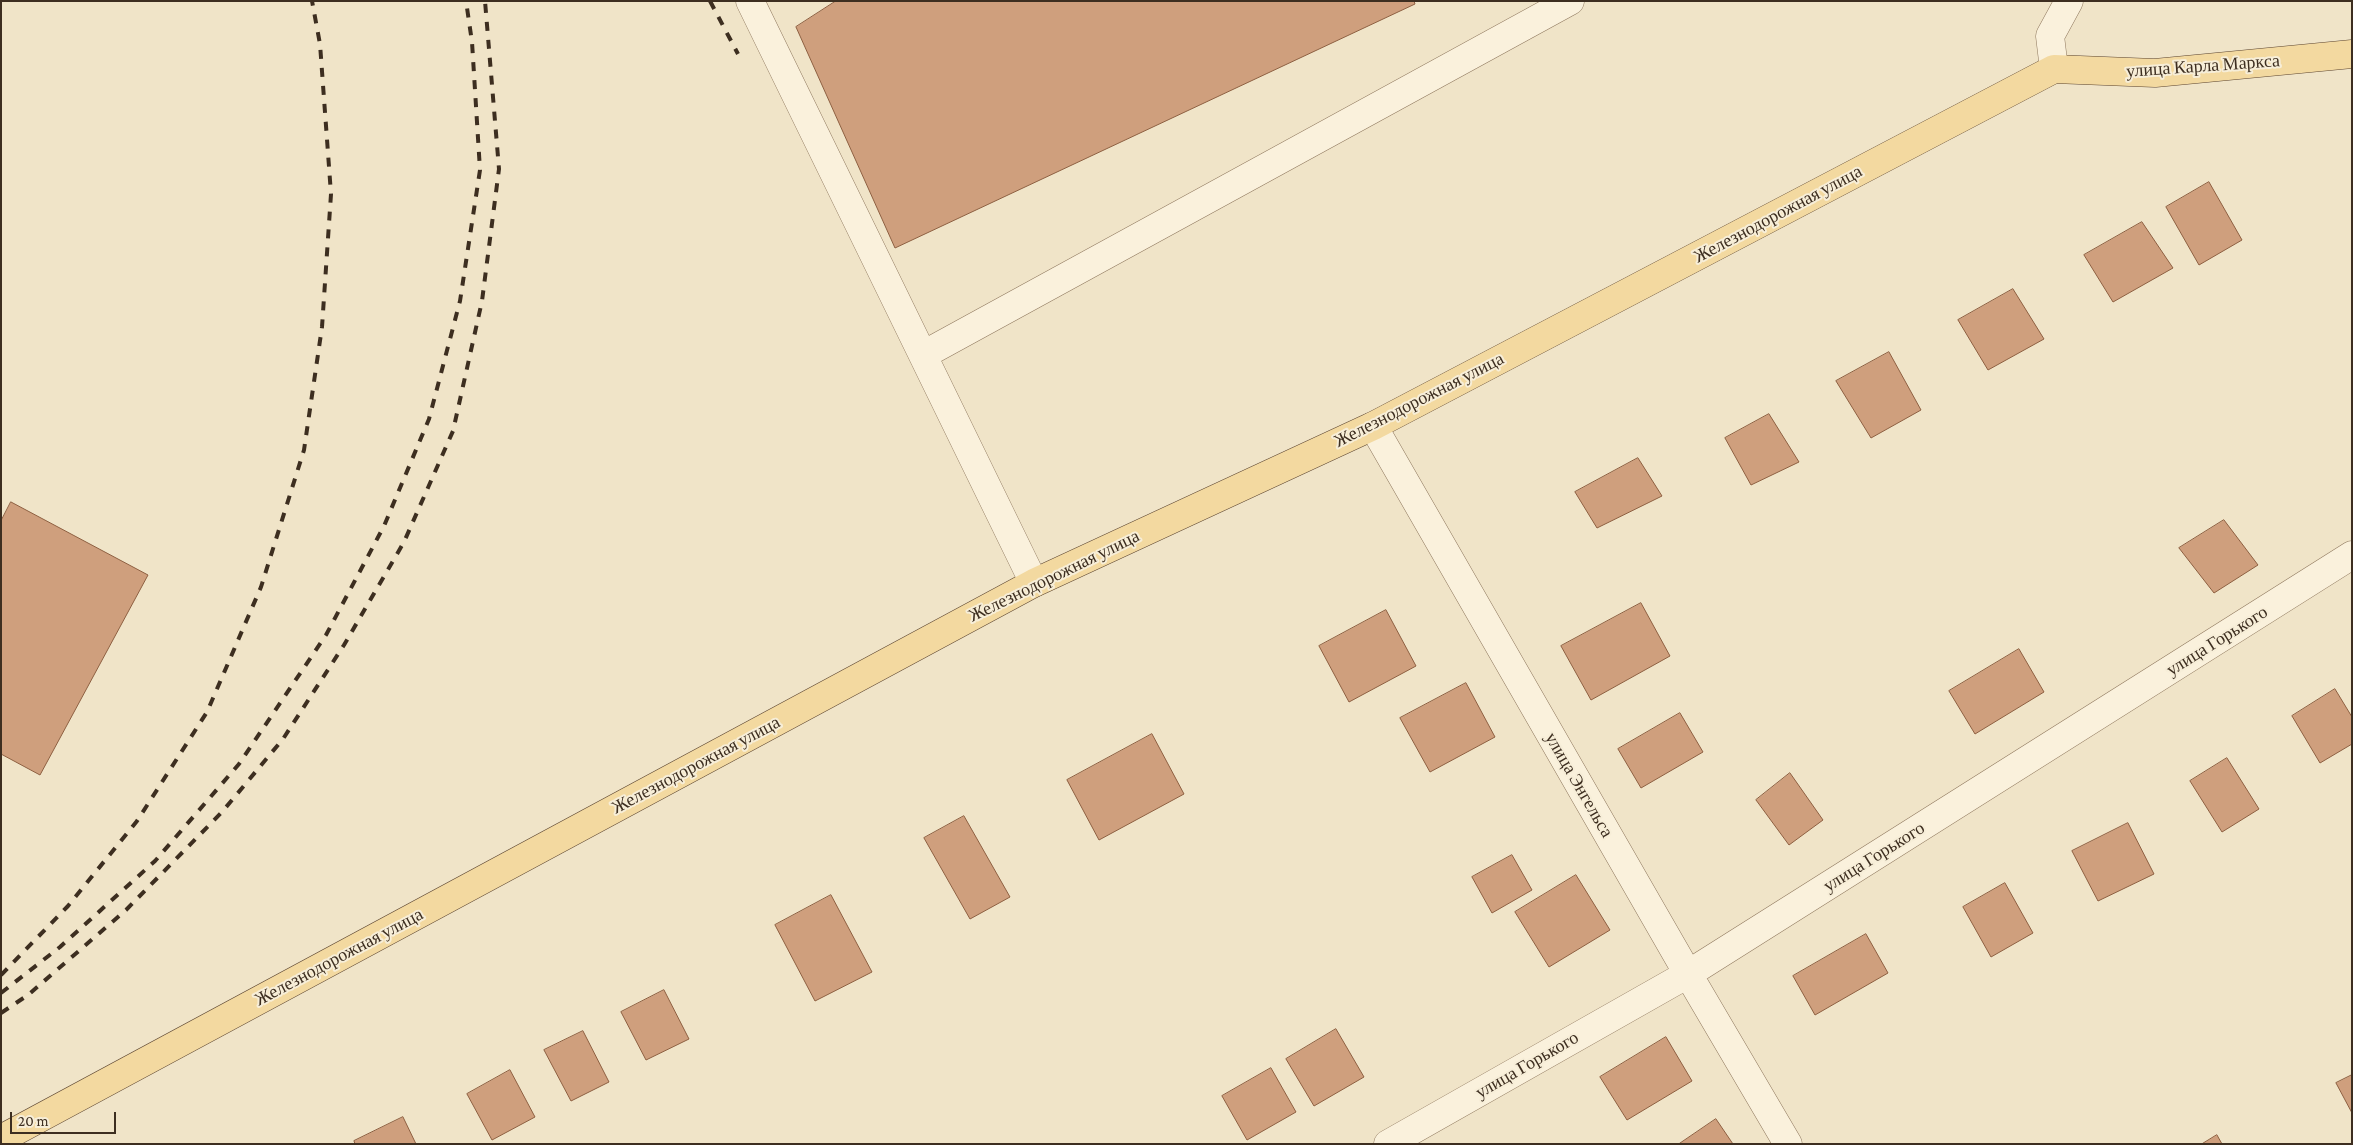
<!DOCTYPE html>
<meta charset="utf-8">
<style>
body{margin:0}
#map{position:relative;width:2353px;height:1145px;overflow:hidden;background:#f0e4c8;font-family:"Crimson Pro",serif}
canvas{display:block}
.frame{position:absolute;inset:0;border:2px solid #3d2e20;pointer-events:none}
.scale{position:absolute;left:10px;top:1112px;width:106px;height:22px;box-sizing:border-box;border:2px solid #3d2e20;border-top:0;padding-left:6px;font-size:15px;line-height:18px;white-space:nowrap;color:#3d2e20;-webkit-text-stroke:4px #f7eed8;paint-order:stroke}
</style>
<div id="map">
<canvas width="2353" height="1145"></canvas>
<div class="frame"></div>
<div class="scale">20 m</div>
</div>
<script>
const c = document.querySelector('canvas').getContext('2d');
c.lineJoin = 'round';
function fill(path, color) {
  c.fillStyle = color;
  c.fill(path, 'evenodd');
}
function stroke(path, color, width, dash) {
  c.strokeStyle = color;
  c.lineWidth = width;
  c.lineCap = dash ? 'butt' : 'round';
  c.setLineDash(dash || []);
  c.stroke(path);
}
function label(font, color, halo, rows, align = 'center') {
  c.font = font + ' "Crimson Pro",serif';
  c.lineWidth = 4;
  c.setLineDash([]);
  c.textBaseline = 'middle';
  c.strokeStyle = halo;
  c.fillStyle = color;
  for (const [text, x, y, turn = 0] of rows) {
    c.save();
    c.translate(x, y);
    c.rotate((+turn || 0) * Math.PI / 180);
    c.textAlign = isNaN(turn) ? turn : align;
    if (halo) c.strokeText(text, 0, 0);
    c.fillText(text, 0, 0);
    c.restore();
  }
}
const building = new Path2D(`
 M836,1H1414L1415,4L895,248L796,27Z
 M2209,182L2242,240L2199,265L2166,207Z
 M2142,222L2173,268L2113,302L2084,255Z
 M2013,289L2044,339L1988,370L1958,320Z
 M1889,352L1921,410L1871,438L1836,381Z
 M1769,414L1799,462L1751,485L1725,438Z
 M1638,458L1662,496L1597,528L1575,492Z
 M11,502L148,575L40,775L1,754V521Z
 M2224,520L2258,565L2214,593L2179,548Z
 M1641,603L1670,656L1591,700L1561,646Z
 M1386,610L1416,666L1349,702L1319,646Z
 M2019,649L2044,692L1975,734L1949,691Z
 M1466,683L1495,737L1430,772L1400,718Z
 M2335,689L2352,717V744L2320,763L2292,716Z
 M1680,713L1703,752L1641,788L1618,749Z
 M1152,734L1184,794L1099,840L1067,780Z
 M2227,758L2259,809L2222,832L2190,781Z
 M1790,773L1823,820L1789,845L1756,800Z
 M964,816L1010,897L970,919L924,838Z
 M2128,823L2154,874L2098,901L2072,851Z
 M1512,855L1532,890L1492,913L1472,877Z
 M1576,875L1610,930L1549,967L1515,912Z
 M2005,883L2033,933L1991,957L1963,907Z
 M831,895L872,972L815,1001L775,925Z
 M1866,934L1888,973L1815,1015L1793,976Z
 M664,990L689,1039L646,1060L621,1012Z
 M1336,1029L1364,1077L1314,1106L1286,1059Z
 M583,1031L609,1082L571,1101L544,1050Z
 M1666,1037L1692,1081L1627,1120L1600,1077Z
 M1271,1068L1296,1112L1247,1140L1222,1096Z
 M510,1070L535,1117L492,1140L467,1094Z
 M2352,1075V1113L2336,1083Z
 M403,1117L416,1144H355L354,1141Z
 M1716,1119L1733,1144H1679Z
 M2217,1135L2222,1144H2202Z`);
fill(building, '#cf9f7d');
stroke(building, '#8d5f41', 1);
const minor = new Path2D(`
 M750,1L1034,583
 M2054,69L2050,36L2069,1
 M923,355L1570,1
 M1373,426L1688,974L1788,1144
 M1388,1144L1688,974L2352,555`);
const major = new Path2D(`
 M1,1139L1034,583L1373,426L2054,69L2155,73L2352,54`);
stroke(minor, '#8d765c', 29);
stroke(major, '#5b4430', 29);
stroke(minor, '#faf1dc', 28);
stroke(major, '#f3d9a0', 28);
stroke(new Path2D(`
 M710,1L738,54
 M1,975L68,906L137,821L207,712L261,587L304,450L322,327L331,194L320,44L312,1
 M1,993L60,947L155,861L239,764L326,635L384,526L429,419L460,301L480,170L472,42L466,1
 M1,1013L28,995L126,910L222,812L283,739L344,645L404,542L453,431L482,301L499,169L485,1`), '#3d2e20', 4, [9, 9]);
label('18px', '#3d2e20', '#f7eed8', [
 ["улица Карла Маркса",2203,66,-4],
 ["Железнодорожная улица",1778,214,-28],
 ["Железнодорожная улица",1419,400,-27],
 ["Железнодорожная улица",1054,576,-26],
 ["улица Горького",2217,641,-32],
 ["Железнодорожная улица",696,765,-28],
 ["улица Энгельса",1579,785,60],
 ["улица Горького",1874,857,-32],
 ["Железнодорожная улица",339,957,-28],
 ["улица Горького",1527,1065,-30]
]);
</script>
